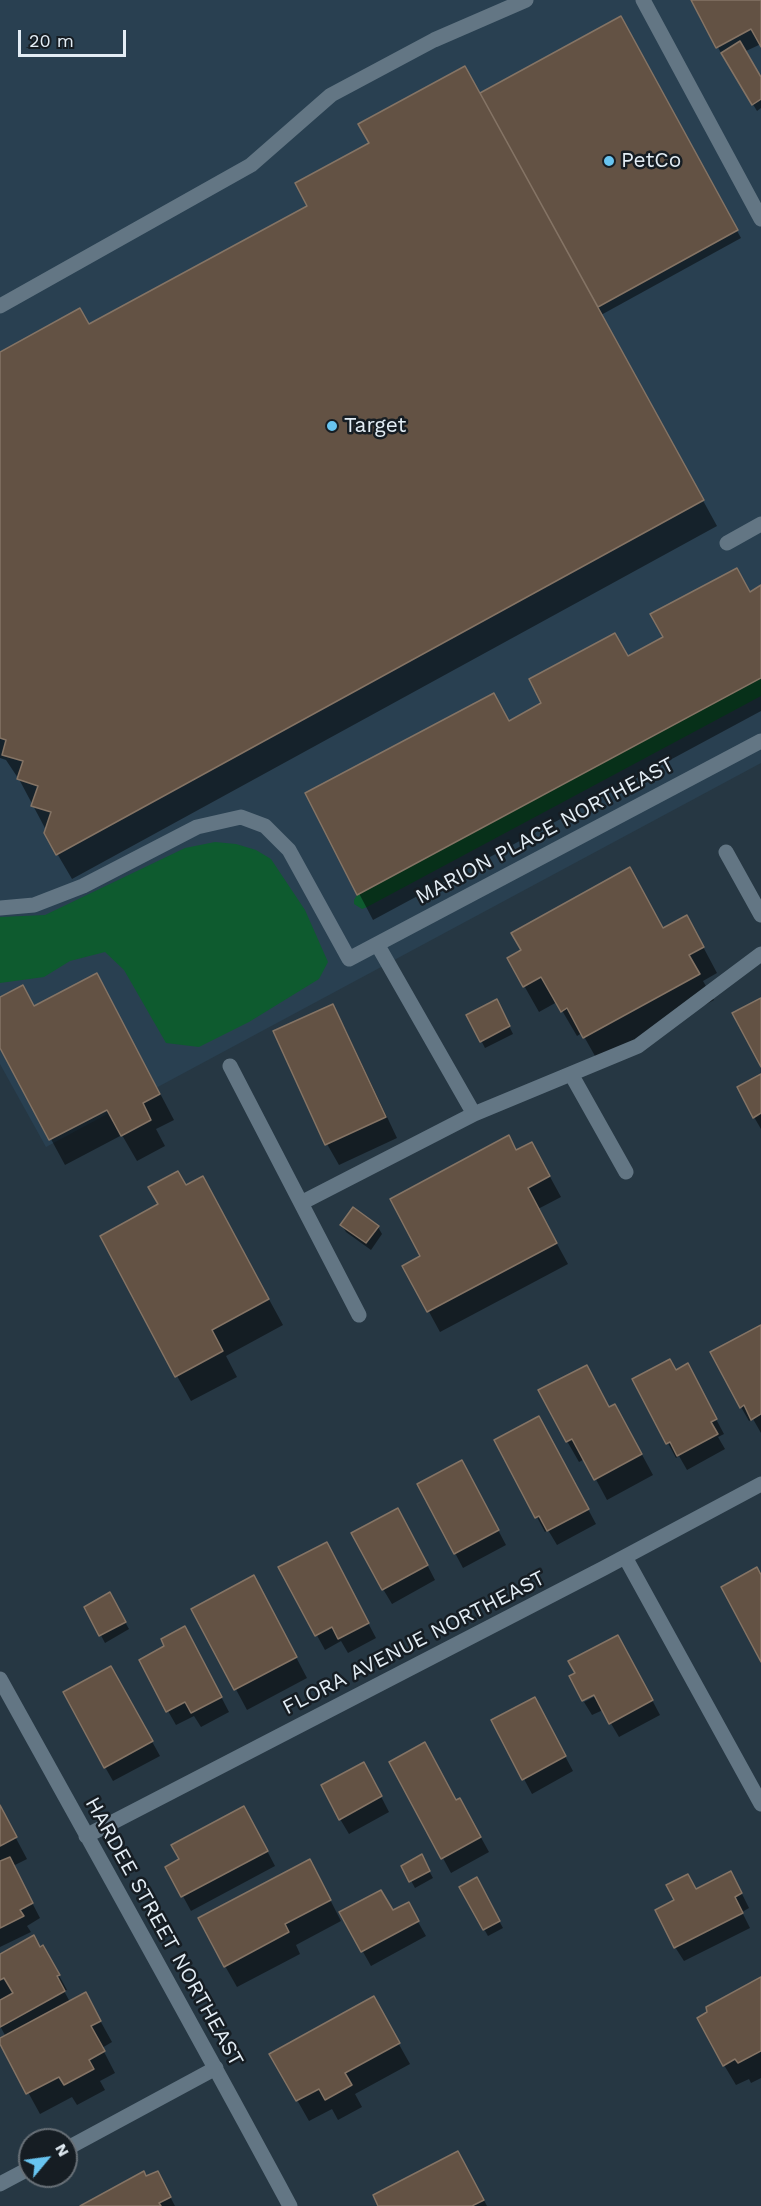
<!DOCTYPE html>
<style>
body{margin:0}
#map{position:relative;width:761px;height:2206px;overflow:hidden;background:#263743;font-family:"Work Sans",sans-serif}
canvas{display:block}
.north{position:absolute;left:18px;top:2128px;width:60px;height:60px;box-sizing:border-box;background:#161d23;border:2px solid #687077;border-radius:50%;rotate:61deg;font-size:16px;font-weight:700;line-height:24px;text-align:center;color:#e3edf5}
.north::after{content:'';display:block;margin:auto;width:21px;height:27px;background:#68c4f0;clip-path:polygon(50% 0,100% 100%,50% 72%,0 100%)}
.scale{position:absolute;left:18px;top:30px;width:108px;height:27px;box-sizing:border-box;border:3px solid #e3edf5;border-top:0;padding-left:8px;font-size:18px;line-height:21px;white-space:nowrap;color:#e3edf5;-webkit-text-stroke:4px #161d23;paint-order:stroke}
</style>
<div id="map">
<canvas width="761" height="2206"></canvas>
<div class="north">N</div>
<div class="scale">20 m</div>
</div>
<script>
const c = document.querySelector('canvas').getContext('2d');
c.lineJoin = 'round';
function fill(path, color) {
  c.fillStyle = color;
  c.fill(path, 'evenodd');
}
function stroke(path, color, width, dash) {
  c.strokeStyle = color;
  c.lineWidth = width;
  c.lineCap = dash ? 'butt' : 'round';
  c.setLineDash(dash || []);
  c.stroke(path);
}
function label(font, color, halo, rows, align = 'center') {
  c.font = font + ' "Work Sans",sans-serif';
  c.lineWidth = 5;
  c.setLineDash([]);
  c.textBaseline = 'middle';
  c.strokeStyle = halo;
  c.fillStyle = color;
  for (const [text, x, y, turn = 0] of rows) {
    c.save();
    c.translate(x, y);
    c.rotate((+turn || 0) * Math.PI / 180);
    c.textAlign = isNaN(turn) ? turn : align;
    if (halo) c.strokeText(text, 0, 0);
    c.fillText(text, 0, 0);
    c.restore();
  }
}
fill(new Path2D(`
 M0,0H761V763L46,1147L0,1064Z`), '#294051');
fill(new Path2D(`
 M761,678V696L367,907L362,909L354,904V900L357,895Z
 M215,842L236,844L256,850L271,859L305,910L328,962L319,979L249,1022L199,1047L166,1043L124,970L105,952L70,961L44,977L0,983V917L45,915L185,848Z`), '#0e5b2f');
fill(new Path2D(`
 M692,0H761V44L744,52L761,80V108L757,111L727,61L726,62Z
 M621,18L741,238L601,315L717,526L72,879L45,833L46,830L20,781L6,760L0,758V354L89,326L309,206L480,95Z
 M761,587V711L373,920L307,794L509,722Z
 M663,930L701,943L717,973L703,981L714,1000L599,1063L582,1033L577,1036L557,1002L539,1012L509,959Z
 M0,999L35,1007L111,1000L174,1120L156,1129L165,1146L137,1161L122,1135L65,1165L0,1045Z
 M333,1006L344,1026L397,1138L339,1165L327,1144L275,1032Z
 M500,1008L513,1034L485,1048L468,1015Z
 M761,1075V1129L754,1117Z
 M516,1152L543,1164L561,1197L538,1209L568,1264L440,1332L404,1266L423,1257Z
 M186,1187L217,1204L283,1325L226,1356L237,1377L191,1401L177,1376L160,1205Z
 M342,1225L378,1227L382,1234L371,1250L346,1232Z
 M761,1327V1433L753,1419L749,1421L741,1407Z
 M676,1372L695,1380L724,1434L718,1437L725,1449L687,1470L679,1456L676,1458L634,1380Z
 M609,1409L627,1427L653,1475L607,1500L585,1459L579,1462L567,1441Z
 M547,1433L596,1524L557,1545L548,1530L545,1532L496,1441Z
 M470,1477L506,1545L463,1568L455,1553Z
 M406,1524L435,1580L392,1604L383,1589Z
 M334,1558L376,1638L348,1653L341,1641L325,1650L280,1568Z
 M109,1594L129,1629L105,1643L86,1607Z
 M265,1598L307,1678L247,1710L193,1609Z
 M193,1643L229,1712L201,1727L194,1716L176,1725L168,1711Z
 M626,1651L660,1715L619,1737L603,1710L592,1715L584,1702L601,1693L600,1691Z
 M119,1682L160,1756L113,1781L105,1767Z
 M542,1713L573,1771L532,1794L493,1721Z
 M391,1762L456,1801L468,1814L489,1852L451,1873Z
 M372,1779L389,1812L349,1834L340,1819Z
 M0,1808L27,1859L13,1866L40,1918L27,1926L31,1932L0,1947Z
 M252,1822L275,1866L191,1911L167,1867Z
 M421,1856L433,1878L415,1888L403,1866Z
 M477,1880L503,1928L488,1936L461,1888Z
 M321,1882L341,1921L296,1945L300,1954L237,1987L225,1966Z
 M739,1888L749,1908L742,1912L750,1928L684,1961L675,1947L676,1901L696,1891Z
 M408,1904L426,1936L371,1966L341,1913L393,1912Z
 M40,1948L51,1961L67,1990L64,1991L70,2002L97,2015L112,2042L102,2048L115,2073L100,2081L105,2090L77,2105L72,2097L40,2114L0,2041L6,2037L0,2026V1956Z
 M761,1979V2078L751,2083L749,2079L736,2085L724,2065Z
 M373,1998L410,2064L355,2094L362,2107L338,2120L332,2109L309,2121L271,2054Z
 M466,2167L487,2206H380Z
 M146,2178L165,2187L175,2206H82Z`), '#0007');
const building = new Path2D(`
 M691,0H761V47L751,29L716,48Z
 M621,16L738,230L598,307L480,93Z
 M740,41L761,77V99L752,105L721,53Z
 M465,66L704,500L56,855L44,833L51,812L31,806L38,786L17,779L23,761L2,755L6,740L0,738V352L80,308L89,324L307,206L295,183L369,143L358,124Z
 M737,568L750,592L761,585V678L357,895L305,793L494,693L509,721L541,703L529,679L615,633L628,656L663,637L650,614Z
 M630,867L663,928L687,915L704,947L689,955L700,974L583,1038L567,1008L561,1012L541,977L523,987L507,958L521,950L511,933Z
 M97,973L160,1094L143,1103L151,1120L121,1136L107,1110L49,1140L0,1048V997L23,985L34,1006Z
 M761,998V1067L732,1013Z
 M497,999L510,1026L480,1042L466,1015Z
 M333,1004L386,1117L325,1145L273,1031Z
 M761,1074V1113L753,1118L737,1087Z
 M509,1135L516,1150L532,1142L550,1176L528,1188L557,1243L427,1312L402,1266L420,1256L390,1199Z
 M178,1171L186,1185L203,1176L269,1299L212,1330L223,1351L175,1377L100,1236L158,1204L148,1187Z
 M353,1207L379,1226L366,1243L340,1225Z
 M761,1325V1414L751,1420L744,1405L740,1408L710,1352Z
 M670,1359L676,1370L688,1363L717,1419L711,1422L718,1434L677,1456L670,1442L666,1444L632,1379Z
 M587,1365L609,1407L615,1404L642,1454L594,1480L572,1439L566,1442L538,1390Z
 M539,1416L589,1509L547,1531L539,1516L535,1518L494,1440Z
 M462,1460L499,1530L454,1554L417,1484Z
 M398,1508L428,1565L382,1590L351,1533Z
 M327,1542L369,1623L338,1639L332,1627L315,1636L278,1567Z
 M757,1567L761,1575V1662L721,1587Z
 M254,1575L297,1657L234,1690L191,1609Z
 M110,1592L126,1622L99,1636L84,1607Z
 M185,1626L222,1697L191,1713L185,1702L166,1712L139,1660L164,1646L161,1639Z
 M618,1635L653,1700L609,1724L594,1695L582,1701L569,1676L575,1673L568,1661Z
 M111,1666L153,1741L104,1768L63,1692Z
 M535,1697L566,1756L522,1780L491,1720Z
 M425,1742L456,1800L460,1798L481,1837L441,1859L389,1762Z
 M364,1762L382,1796L339,1820L321,1785Z
 M0,1805L17,1837L0,1846Z
 M244,1806L268,1851L181,1897L165,1867L179,1859L171,1845Z
 M422,1854L430,1871L409,1882L401,1866Z
 M10,1857L33,1903L20,1910L24,1916L0,1928V1861Z
 M310,1859L331,1900L285,1924L289,1932L224,1967L198,1918Z
 M731,1871L742,1893L735,1897L743,1913L674,1948L655,1910L674,1900L666,1885L688,1874L696,1889Z
 M477,1877L500,1921L483,1930L459,1887Z
 M381,1890L393,1910L409,1902L419,1921L361,1952L339,1912Z
 M34,1935L40,1947L43,1945L60,1975L57,1976L65,1991L0,2027V2000L13,1993L4,1978L0,1980V1954Z
 M761,1977V2051L738,2063L735,2059L723,2066L697,2018L707,2012L706,2007Z
 M86,1992L101,2021L91,2026L105,2051L89,2060L94,2069L64,2085L59,2077L26,2094L0,2044V2038Z
 M374,1996L400,2043L345,2073L352,2085L325,2100L319,2089L296,2101L269,2054Z
 M458,2151L484,2200L472,2206H378L373,2195Z
 M144,2171L146,2176L158,2171L171,2197L159,2203L161,2206H80Z`);
fill(building, '#635244');
stroke(building, '#857465', 1.5);
stroke(new Path2D(`
 M643,0L761,219
 M0,306L251,165L331,95L434,40L526,0
 M727,543L761,524
 M726,852L761,915
 M0,908L34,905L83,886L197,827L241,817L265,826L289,850L349,959L761,741
 M377,944L474,1114
 M230,1066L359,1315
 M571,1074L626,1172
 M301,1203L474,1114L638,1046L761,954
 M625,1557L761,1804
 M0,1679C97,1854 195,2029 290,2206
 M86,1836L604,1568L761,1484
 M66,2149L216,2068
 M0,2184L30,2168`), '#637684', 15);
for (const [x, y, r, color] of [
 [609,161,6,"#68c4f0"],
 [332,426,6,"#68c4f0"]
]) {
  const dot = new Path2D();
  dot.arc(x, y, r, 0, 2 * Math.PI);
  c.fillStyle = color;
  c.fill(dot);
  stroke(dot, '#161d23', 2);
}
label('21px', '#e3edf5', '#161d23', [
 ["PetCo",621,161],
 ["Target",344,426]
], 'left');
label('21px', '#e3edf5', '#161d23', [
 ["MARION PLACE NORTHEAST",545,831,-28],
 ["FLORA AVENUE NORTHEAST",414,1643,-27],
 ["HARDEE STREET NORTHEAST",164,1932,61]
]);
</script>
